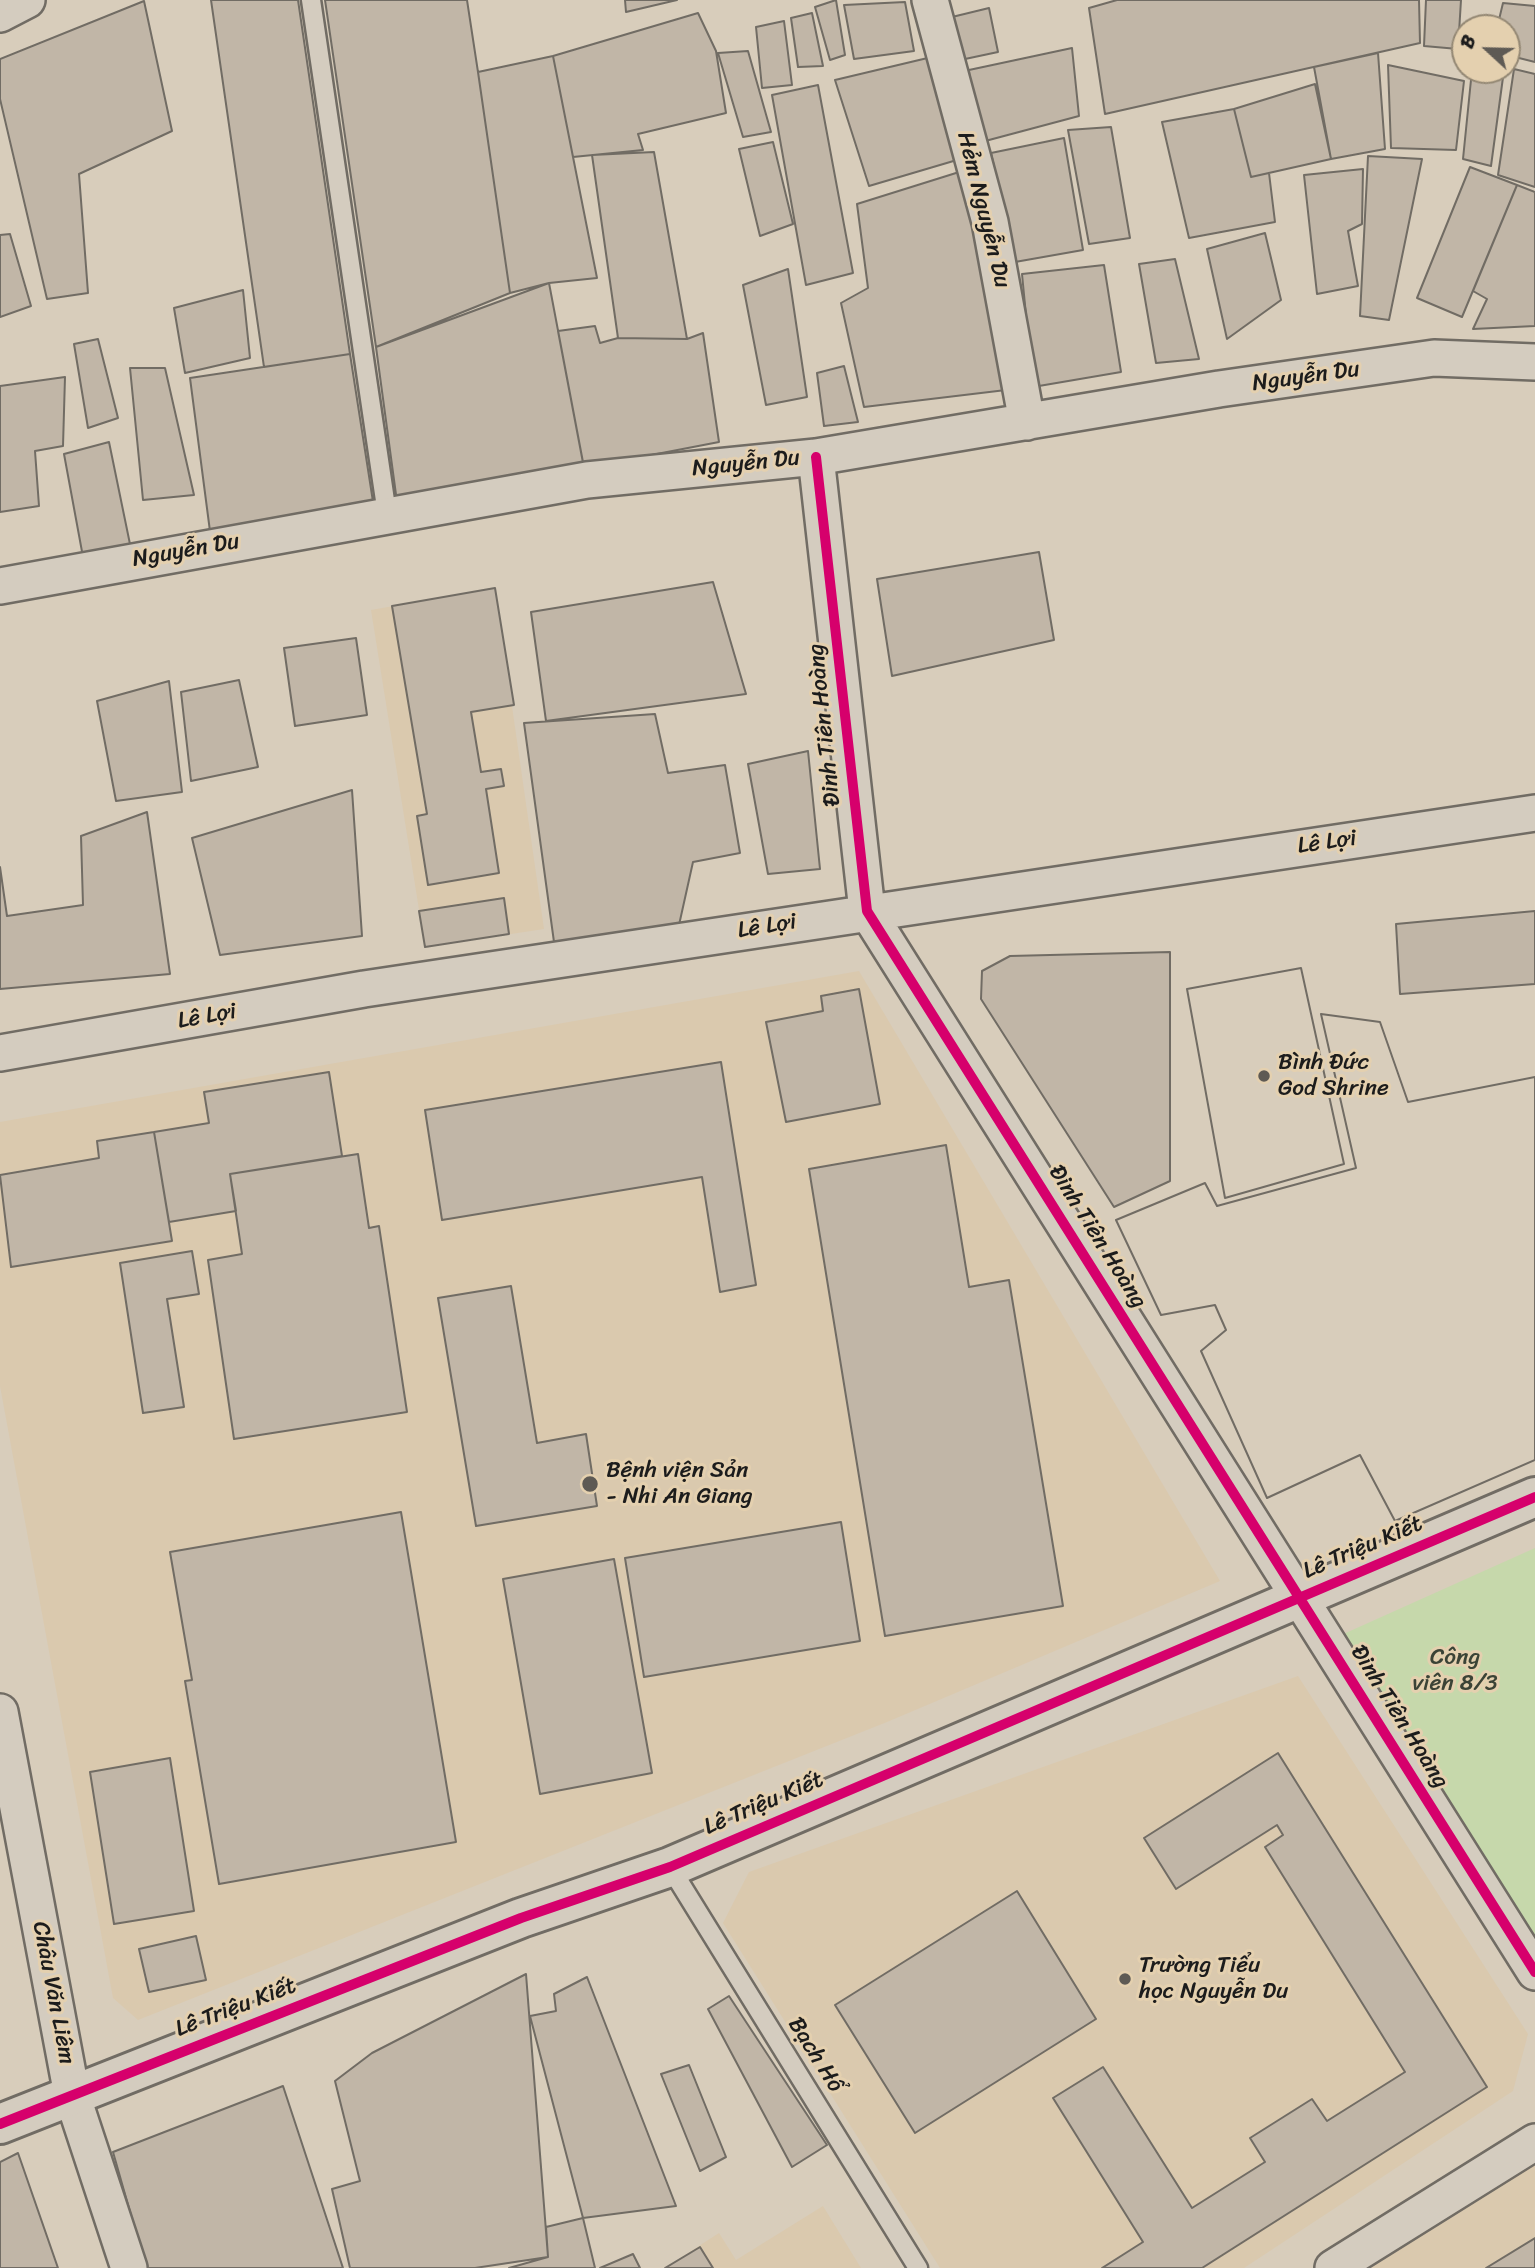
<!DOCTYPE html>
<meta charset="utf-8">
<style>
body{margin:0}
#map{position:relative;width:1535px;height:2268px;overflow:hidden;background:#d8cdbb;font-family:Sriracha,sans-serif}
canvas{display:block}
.north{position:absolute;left:1451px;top:14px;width:70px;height:70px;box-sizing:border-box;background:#e4d0af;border:2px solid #948874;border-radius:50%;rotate:292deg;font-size:19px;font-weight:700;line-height:28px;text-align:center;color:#1c1c1c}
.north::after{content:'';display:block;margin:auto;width:24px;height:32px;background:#5e5a54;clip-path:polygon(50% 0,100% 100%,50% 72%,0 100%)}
</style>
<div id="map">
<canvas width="1535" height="2268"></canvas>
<div class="north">B</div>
</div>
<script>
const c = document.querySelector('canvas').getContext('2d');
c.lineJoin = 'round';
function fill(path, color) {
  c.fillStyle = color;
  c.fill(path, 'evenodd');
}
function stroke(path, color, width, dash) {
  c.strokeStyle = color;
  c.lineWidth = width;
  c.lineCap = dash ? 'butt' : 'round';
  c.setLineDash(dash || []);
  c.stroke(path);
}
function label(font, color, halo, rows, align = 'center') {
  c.font = font + ' Sriracha,sans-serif';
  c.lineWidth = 6;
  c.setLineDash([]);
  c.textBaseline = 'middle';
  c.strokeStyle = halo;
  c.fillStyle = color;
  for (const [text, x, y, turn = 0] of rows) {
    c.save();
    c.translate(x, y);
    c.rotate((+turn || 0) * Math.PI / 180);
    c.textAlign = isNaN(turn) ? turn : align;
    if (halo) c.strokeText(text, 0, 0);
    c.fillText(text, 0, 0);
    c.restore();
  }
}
fill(new Path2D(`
 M495,588L544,929L425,947L371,610Z
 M859,971L1220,1581L887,1722L138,2020L113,1998L0,1386V1122Z
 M1298,1676L1528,2034L1513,2091L1244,2268H940L723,1923L749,1872Z
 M1535,2159V2268H1366Z
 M823,2206L861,2268H665L719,2233L736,2260Z`), '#dac9ae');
fill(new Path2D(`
 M1535,1548V1944L1339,1636Z`), '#c6d8ab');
const building = new Path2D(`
 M211,0H298L350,354L264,367Z
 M325,0H467L478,72L510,293L376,347Z
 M625,0H677L626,12Z
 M836,0L845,55L830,60L815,7Z
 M1117,0H1419L1420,43L1105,114L1089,8Z
 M1426,0H1461L1458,49L1424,46Z
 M144,1L172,131L79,174L88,293L47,299L0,99V59Z
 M905,2L914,51L854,59L844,5Z
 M1503,3L1535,6V62L1507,55V28H1497Z
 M989,8L998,52L965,59L952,17Z
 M698,13L716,51L726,113L638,134L643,150L573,157L553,56Z
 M812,13L823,66L798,67L791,18Z
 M784,21L792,85L762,88L756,27Z
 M1072,48L1079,116L974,144L969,70Z
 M748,51L771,132L743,137L718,53Z
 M1378,53L1385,149L1331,159L1314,67Z
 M553,56L597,278L549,283L510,293L478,72Z
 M936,56L967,157L869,186L835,80Z
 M1388,65L1464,81L1456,150L1391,148Z
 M1514,69L1535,74V187L1498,175Z
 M1472,70H1504L1491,166L1463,159Z
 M1315,84L1331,159L1251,177L1234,109Z
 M818,85L853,273L806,285L772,95Z
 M1234,109L1251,177L1269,173L1275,222L1189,238L1162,122Z
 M1111,127L1130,238L1089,244L1068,130Z
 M1064,138L1083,250L1015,262L991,153Z
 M773,142L793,224L760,236L739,149Z
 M654,152L687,339L618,338L592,155Z
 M1368,156L1422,159L1389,320L1360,316Z
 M1470,167L1517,185L1462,317L1417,298Z
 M972,168L1006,390L864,407L841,303L868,288L857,204Z
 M1363,169L1362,224L1348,231L1358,286L1317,294L1304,175Z
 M1517,185L1535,192V326L1473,329L1487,299L1473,291Z
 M1265,233L1281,300L1227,339L1207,249Z
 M10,234L31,306L0,317V235Z
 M1175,259L1199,359L1156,363L1139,264Z
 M1104,265L1121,372L1033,387L1022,274Z
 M788,269L807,397L766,405L743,285Z
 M549,283L586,478L397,502L376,347Z
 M243,290L250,358L185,373L174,308Z
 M595,326L600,343L618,338L687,339L703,333L719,442L584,468L558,331Z
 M98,339L118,418L88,428L74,344Z
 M350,354L374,508L211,539L190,378Z
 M844,366L858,422L824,426L817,373Z
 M130,368H165L194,495L143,500Z
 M65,377L63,446L35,451L39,506L0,512V386Z
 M109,442L131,549L83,557L64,454Z
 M1039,552L1054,640L892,676L877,579Z
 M713,582L746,694L546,721L531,612Z
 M495,588L514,705L471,712L481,772L501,769L504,786L486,789L499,873L428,885L417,816L427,814L392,606Z
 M356,638L367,715L295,726L284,648Z
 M239,680L258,767L191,781L181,692Z
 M169,681L182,792L116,801L97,701Z
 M655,714L668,773L725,765L740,853L693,862L679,925L554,942L524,723Z
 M808,751L820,869L768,874L748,764Z
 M352,790L362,936L220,955L192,838Z
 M147,812L170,974L0,989V867L7,916L83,905L81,836Z
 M504,898L509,934L425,947L419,911Z
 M1535,911V984L1400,994L1396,924Z
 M1170,952V1181L1114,1207L981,999L982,971L1010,956Z
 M1301,968L1344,1164L1225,1198L1187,989Z
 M1301,968L1344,1164L1225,1198L1187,989Z
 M859,989L880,1104L786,1122L766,1022L823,1011L821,996Z
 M1321,1014L1380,1022L1408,1102L1535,1077V1460L1395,1521L1360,1455L1267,1498L1201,1351L1226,1330L1215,1305L1161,1315L1116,1220L1205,1183L1217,1206L1356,1168Z
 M1321,1014L1380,1022L1408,1102L1535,1077V1460L1395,1521L1360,1455L1267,1498L1201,1351L1226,1330L1215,1305L1161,1315L1116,1220L1205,1183L1217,1206L1356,1168Z
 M721,1062L756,1285L720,1292L702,1177L442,1220L425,1110Z
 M329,1072L342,1156L230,1174L236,1211L169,1222L154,1132L209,1123L204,1092Z
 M154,1132L172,1241L11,1267L0,1175L99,1158L97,1141Z
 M946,1145L969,1287L1009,1280L1063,1606L885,1636L809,1169Z
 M358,1154L369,1228L379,1226L407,1412L234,1439L208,1260L242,1254L230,1174Z
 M192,1251L199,1294L167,1299L184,1407L143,1413L120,1263Z
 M511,1286L537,1443L586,1434L597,1506L476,1526L438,1298Z
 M401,1512L456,1842L219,1884L185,1681L192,1680L170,1552Z
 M841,1522L860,1641L644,1677L625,1558Z
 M614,1559L652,1773L540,1794L503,1579Z
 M1278,1753L1487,2087L1202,2268H1102L1143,2242L1053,2098L1103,2067L1192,2208L1265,2162L1250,2138L1312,2099L1327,2121L1405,2072L1265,1847L1283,1835L1277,1825L1176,1889L1144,1838Z
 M170,1758L194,1911L114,1924L90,1772Z
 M1017,1891L1096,2019L915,2133L835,2005Z
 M196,1936L206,1980L149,1992L139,1949Z
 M526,1974L548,2257L475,2268H350L332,2189L360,2181L335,2081L372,2053Z
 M587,1977L676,2206L583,2218L530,2016L556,2011L554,1994Z
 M729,1996L827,2145L792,2167L708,2009Z
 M689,2065L726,2157L700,2171L661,2074Z
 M283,2086L343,2268H146L113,2152Z
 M18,2153L58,2268H0V2162Z
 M583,2218L595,2268H509L548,2257L546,2227Z
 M1535,2238V2268H1486Z
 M700,2247L713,2268H665Z
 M633,2254L640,2268H600Z`);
fill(building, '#c1b6a7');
stroke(building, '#716c64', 2);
const lane = new Path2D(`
 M311,0L387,514
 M670,1867L918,2268`);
const street = new Path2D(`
 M930,0L990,222L1027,422
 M0,14L27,0
 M816,457L867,911L1535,1972
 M0,586L587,480L816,457L1219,389L1434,358L1535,362
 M0,1053L364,989L1535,813
 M0,1712L72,2095L129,2268
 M1333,2268L1535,2142`);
const secondary = new Path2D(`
 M0,2124L521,1918L670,1867L1535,1497`);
stroke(lane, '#716c64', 23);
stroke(street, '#716c64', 40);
stroke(secondary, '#716c64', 44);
stroke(lane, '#d4ccbf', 18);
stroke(street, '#d4ccbf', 35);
stroke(secondary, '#d4ccbf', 38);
stroke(new Path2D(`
 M816,457L867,911L1535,1972
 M0,2124L521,1918L670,1867L1535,1497`), '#d6006c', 10);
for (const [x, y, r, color] of [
 [1264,1076,7,"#5e5a54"],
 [590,1484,9,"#5e5a54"],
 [1125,1979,7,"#5e5a54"]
]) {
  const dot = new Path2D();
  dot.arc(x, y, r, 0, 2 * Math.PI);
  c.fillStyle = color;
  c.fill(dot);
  stroke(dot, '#e4d0af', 2.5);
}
label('23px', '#1c1c1c', '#e4d0af', [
 ["Hẻm Nguyễn Du",983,210,76],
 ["Nguyễn Du",1306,377,-8],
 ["Nguyễn Du",746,464,-6],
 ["Nguyễn Du",186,551,-10],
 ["Đinh Tiên Hoàng",825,725,-96],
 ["Lê Lợi",1327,843,-8],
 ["Lê Lợi",767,927,-9],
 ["Lê Lợi",207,1017,-10],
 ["Đinh Tiên Hoàng",1097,1237,58],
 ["Lê Triệu Kiết",1363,1548,-23],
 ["Đinh Tiên Hoàng",1399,1717,58],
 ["Lê Triệu Kiết",764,1804,-23],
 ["Châu Văn Liêm",53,1993,79],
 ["Lê Triệu Kiết",236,2008,-21],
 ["Bạch Hổ",815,2055,58]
]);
label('23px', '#1c1c1c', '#e4d0af', [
 ["Bình Đức",1278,1063],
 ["God Shrine",1278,1089],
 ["Bệnh viện Sản",606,1471],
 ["- Nhi An Giang",606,1497],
 ["Trường Tiểu",1139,1966],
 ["học Nguyễn Du",1139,1992]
], 'left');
label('23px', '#3b4336', '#e4d0af', [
 ["Công",1455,1658],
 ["viên 8/3",1455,1684]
]);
</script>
